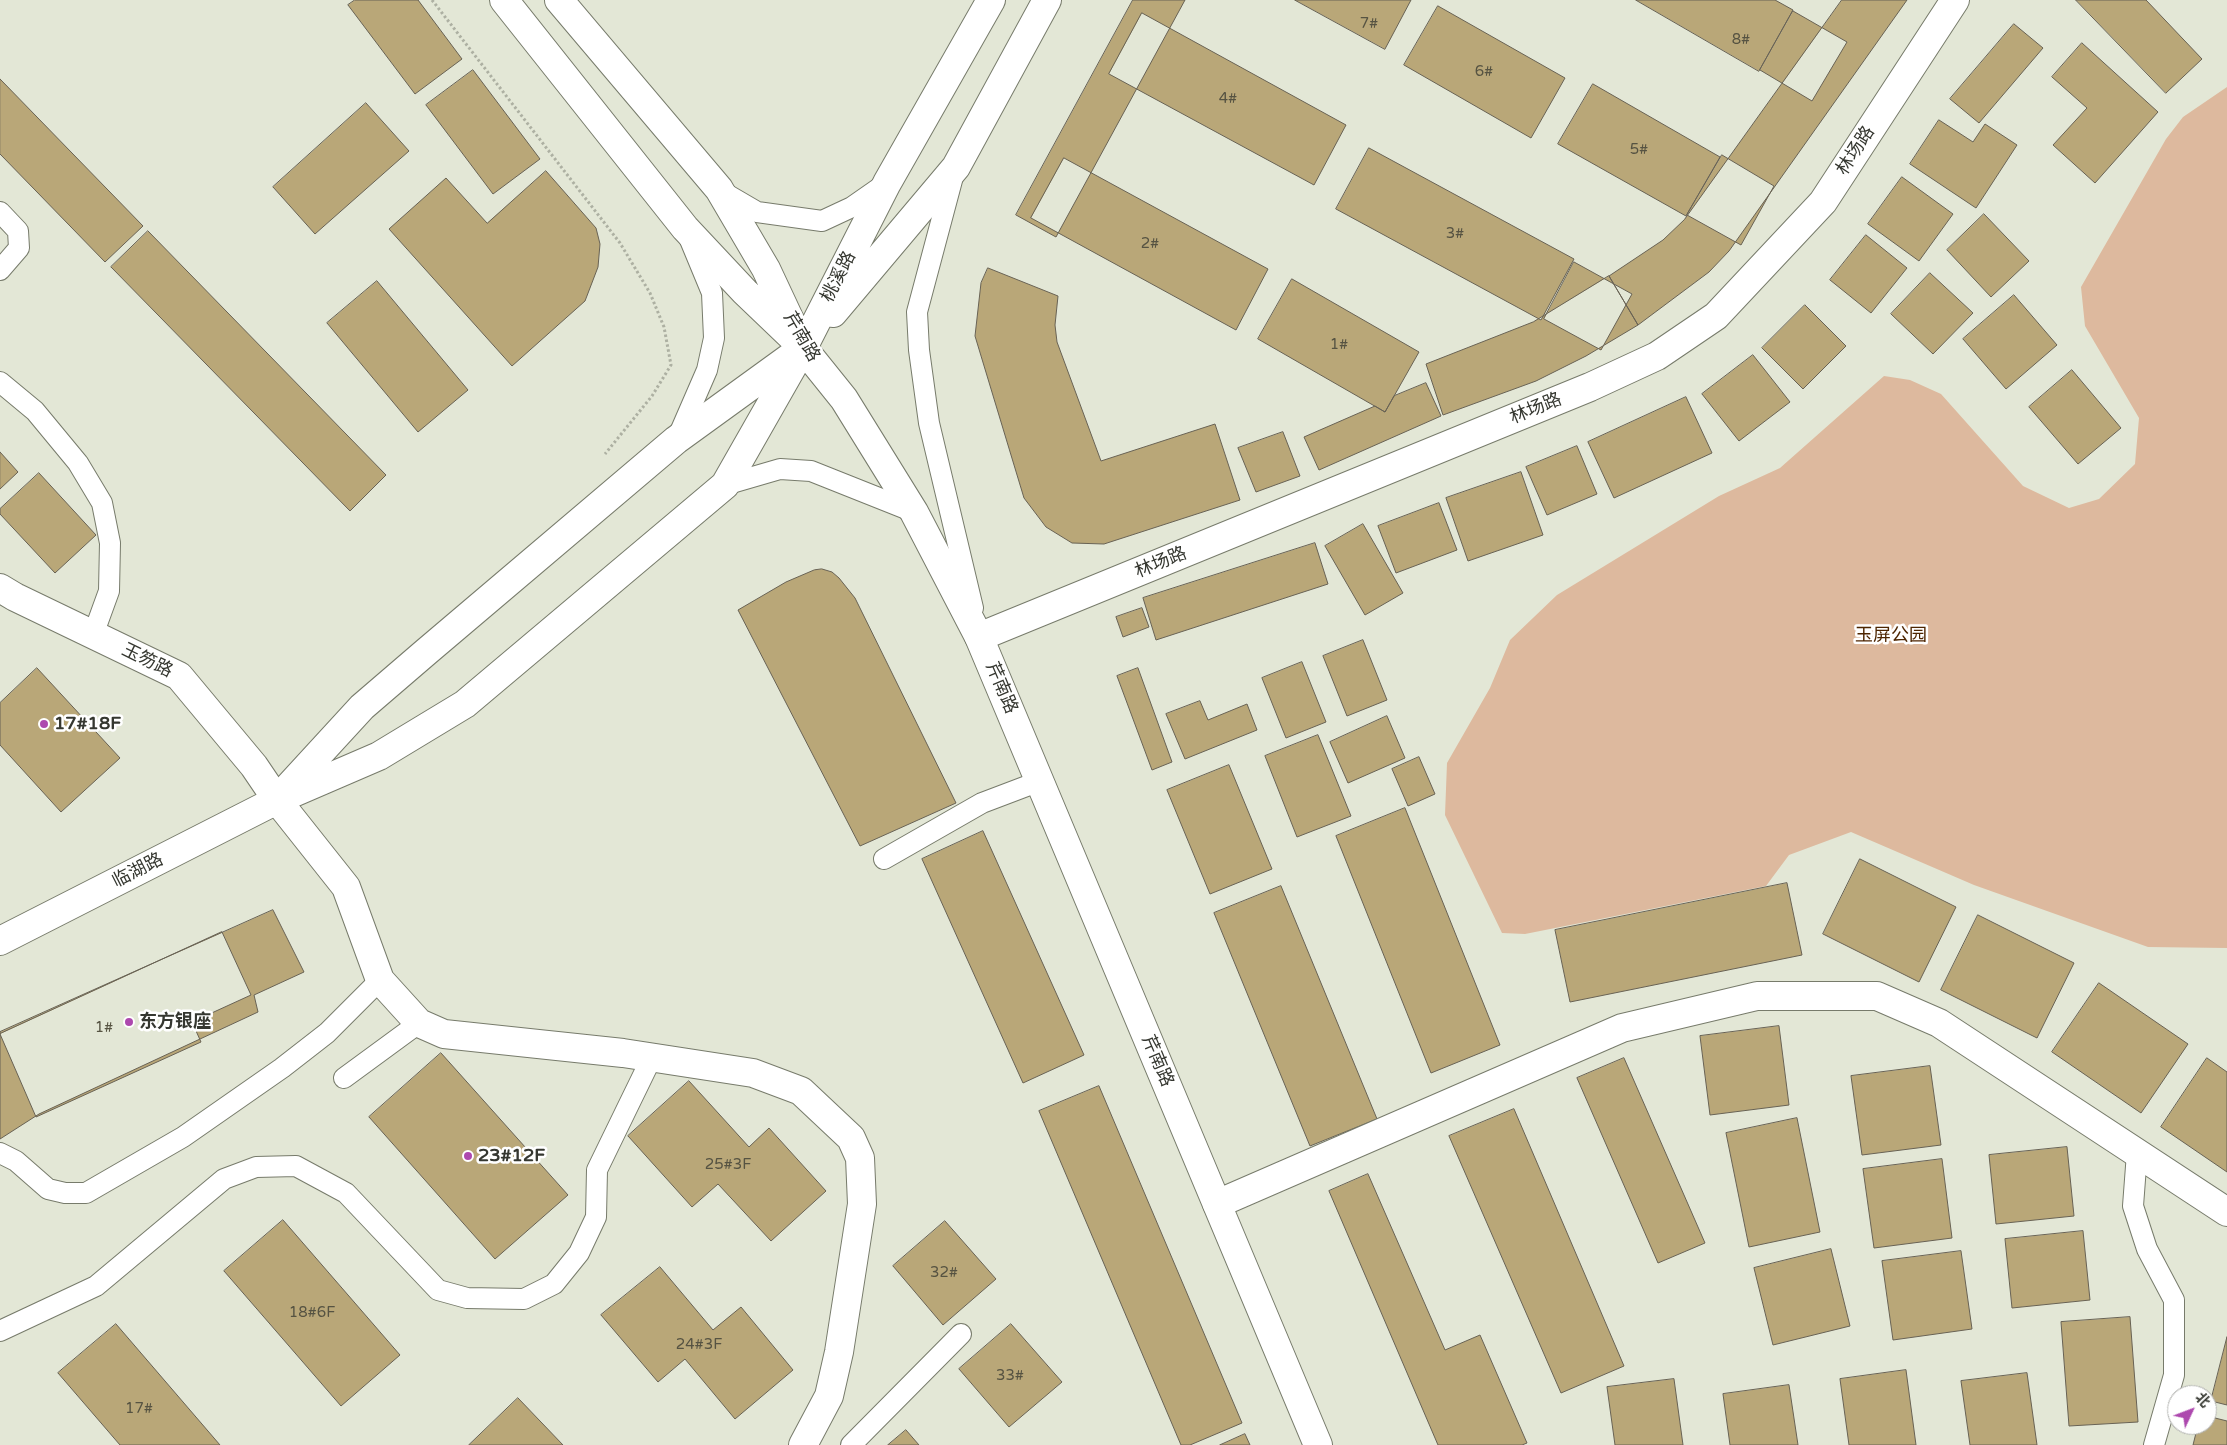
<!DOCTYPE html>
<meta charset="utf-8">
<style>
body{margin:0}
#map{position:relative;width:2227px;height:1445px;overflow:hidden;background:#e3e7d6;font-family:"Varela Round","Noto Sans SC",sans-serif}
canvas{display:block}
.north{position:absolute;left:2167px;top:1385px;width:50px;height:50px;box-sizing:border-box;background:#fff;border:1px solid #aeafac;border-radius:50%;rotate:47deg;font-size:14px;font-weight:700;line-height:20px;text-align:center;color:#353730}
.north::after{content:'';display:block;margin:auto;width:18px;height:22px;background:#ad48ae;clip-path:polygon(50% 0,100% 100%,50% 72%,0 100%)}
</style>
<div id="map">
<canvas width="2227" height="1445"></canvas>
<div class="north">北</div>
</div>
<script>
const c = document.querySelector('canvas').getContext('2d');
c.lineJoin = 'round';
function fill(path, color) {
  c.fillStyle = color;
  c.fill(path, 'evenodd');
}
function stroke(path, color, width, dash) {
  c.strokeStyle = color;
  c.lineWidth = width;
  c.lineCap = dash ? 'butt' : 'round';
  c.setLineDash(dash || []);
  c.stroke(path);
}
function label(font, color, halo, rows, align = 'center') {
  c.font = font + ' "Varela Round","Noto Sans SC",sans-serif';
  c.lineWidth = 5;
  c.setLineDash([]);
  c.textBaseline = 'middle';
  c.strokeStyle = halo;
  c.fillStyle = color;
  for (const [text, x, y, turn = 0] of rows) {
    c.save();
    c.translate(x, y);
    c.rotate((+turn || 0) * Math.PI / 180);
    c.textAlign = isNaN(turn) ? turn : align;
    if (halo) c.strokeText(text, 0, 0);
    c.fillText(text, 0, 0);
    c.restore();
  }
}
fill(new Path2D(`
 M2227,87V948L2148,947L1974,885L1851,832L1789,855L1766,886L1525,934L1502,933L1445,815L1447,763L1490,688L1510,640L1557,595L1719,496L1780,468L1884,376L1910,380L1941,394L2023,486L2069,508L2099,499L2135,464L2139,418L2085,326L2081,287L2166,139L2183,117Z`), '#ddb99e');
const building = new Path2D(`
 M355,0H418L462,59L415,94L348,5Z
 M1133,0H1185L1056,237L1016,215Z
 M1295,0H1411L1385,49Z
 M1636,0H1775L1793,10L1759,71Z
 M1842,0H1907L1729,251L1709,272L1638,325L1609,276L1663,240L1684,220Z
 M2076,0H2146L2202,59L2166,93Z
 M1438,6L1565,78L1531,138L1404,65Z
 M1793,11L1847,42L1812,101L1760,70Z
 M1142,13L1346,125L1314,185L1109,74Z
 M2014,24L2043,48L1979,123L1950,99Z
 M2082,43L2158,112L2095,183L2053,145L2087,108L2052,77Z
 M473,70L540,159L493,194L426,105Z
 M0,79L143,226L105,262L0,154Z
 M1593,84L1720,157L1686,216L1558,144Z
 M366,103L409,151L315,234L273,187Z
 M1939,120L1973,142L1985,124L2017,145L1976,208L1910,164Z
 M1369,148L1574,259L1541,320L1336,209Z
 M1722,155L1774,186L1741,245L1687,215Z
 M1064,158L1268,269L1236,330L1031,218Z
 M546,171L596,228L600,244L598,267L585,301L512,366L389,229L446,178L487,223Z
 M1902,177L1953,214L1919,261L1868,224Z
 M1984,214L2029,261L1991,297L1947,250Z
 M148,231L386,475L350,511L111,267Z
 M1866,235L1907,268L1871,313L1830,280Z
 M1574,262L1632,294L1601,350L1544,319Z
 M988,268L1058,296L1055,325L1057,342L1101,461L1215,424L1240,500L1104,544L1072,543L1046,527L1024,498L975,336L981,283Z
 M1930,273L1973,313L1933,354L1891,314Z
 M1609,276L1638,325L1586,356L1536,381L1443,415L1426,364L1533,322Z
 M1292,279L1419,352L1385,412L1258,339Z
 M377,281L468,390L418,432L327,323Z
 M2014,295L2057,345L2006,389L1963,339Z
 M1805,305L1846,346L1803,389L1762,348Z
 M1753,355L1790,402L1739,441L1702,394Z
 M2072,370L2121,428L2078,464L2029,407Z
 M1426,383L1441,416L1319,470L1304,437L1375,406L1385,412L1394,396Z
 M1686,397L1712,453L1614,498L1588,442Z
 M1283,432L1300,476L1256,492L1238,448Z
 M1577,446L1597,494L1547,515L1526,467Z
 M0,452L18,472L0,489Z
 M1521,472L1543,535L1468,561L1446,498Z
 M39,473L96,535L55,573L0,514V509Z
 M1439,503L1457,550L1396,573L1378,526Z
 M1363,524L1403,593L1365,615L1325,546Z
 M1315,543L1328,584L1156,640L1143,598Z
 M822,569L832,572L839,578L855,598L956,803L860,846L738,610L786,582L814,570Z
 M1142,608L1149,627L1123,637L1116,617Z
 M1363,640L1387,700L1347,716L1323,656Z
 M1302,662L1326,722L1286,738L1262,678Z
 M37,668L120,758L61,812L0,745V703Z
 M1138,668L1172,762L1152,770L1117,676Z
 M1200,701L1208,720L1247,704L1257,730L1185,759L1166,714Z
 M1387,716L1405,758L1348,783L1330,742Z
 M1318,735L1351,816L1297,837L1265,756Z
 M1419,757L1435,794L1408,806L1392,769Z
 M1229,765L1272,869L1210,894L1167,790Z
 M1405,808L1500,1045L1431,1073L1336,836Z
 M983,831L1084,1055L1023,1083L922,859Z
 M1860,859L1956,907L1919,982L1823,934Z
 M1787,883L1802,955L1570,1002L1555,930Z
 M1281,886L1377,1119L1310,1146L1214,913Z
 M273,910L304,972L254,995L258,1012L39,1114L0,1139V1032Z
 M1978,915L2074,963L2037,1038L1941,990Z
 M222,932L251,995L192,1022L201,1042L36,1117L0,1034Z
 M2099,983L2188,1044L2141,1113L2052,1052Z
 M1779,1026L1789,1105L1710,1115L1700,1036Z
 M441,1053L568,1195L495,1259L369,1117Z
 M1624,1058L1705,1243L1658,1263L1577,1078Z
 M2207,1058L2227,1072V1172L2161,1127Z
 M1930,1066L1941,1145L1862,1155L1851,1076Z
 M689,1081L749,1147L769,1128L826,1191L771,1241L718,1184L692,1207L628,1136Z
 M1099,1086L1242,1423L1190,1445H1181L1039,1111Z
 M1514,1109L1624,1366L1561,1393L1449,1136Z
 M1797,1118L1820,1232L1749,1247L1726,1133Z
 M2067,1147L2074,1216L1996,1224L1989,1155Z
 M1942,1159L1952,1238L1874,1248L1863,1169Z
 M1368,1174L1445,1350L1480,1335L1527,1443L1522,1445H1438L1329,1191Z
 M283,1220L400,1355L341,1406L224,1271Z
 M945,1221L996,1279L943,1325L893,1266Z
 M2083,1231L2090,1300L2012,1308L2005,1239Z
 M1831,1249L1850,1326L1773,1345L1754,1268Z
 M1961,1251L1972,1329L1893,1340L1882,1261Z
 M660,1267L713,1330L741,1307L793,1370L735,1419L685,1359L658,1382L601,1315Z
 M2130,1317L2138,1422L2069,1426L2061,1322Z
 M116,1324L220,1445H120L58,1373Z
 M1011,1324L1062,1382L1009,1427L959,1369Z
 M2227,1337V1405L2211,1401Z
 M1906,1370L1916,1445H1849L1840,1379Z
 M2027,1373L2037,1445H1970L1961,1381Z
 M1674,1379L1683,1445H1615L1607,1387Z
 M1789,1385L1798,1445H1730L1723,1394Z
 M518,1398L563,1445H469Z
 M2207,1416L2227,1421V1445H2193L2198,1425H2207Z
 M906,1430L919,1445H888Z
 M1245,1434L1250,1445H1220Z`);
fill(building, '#b9a778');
stroke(building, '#686254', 1);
const lane = new Path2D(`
 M954,173L917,312L919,350L929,423L973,608
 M721,191L757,212L822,221L852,207L885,184
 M0,212L18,231L19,248L0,270
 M0,382L35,411L78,463L102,503L110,543L109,591L93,635
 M677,439L707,370L714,338L712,293L690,240
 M725,485L780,469L811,471L914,512
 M884,859L982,803L1040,781
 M344,1078L419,1023
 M0,1153L16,1161L48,1189L65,1193H86L183,1137L282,1068L327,1033L380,980
 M2137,1153L2133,1206L2147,1249L2174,1300V1375L2154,1445
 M0,1331L96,1286L224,1179L256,1167L296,1166L346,1193L438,1290L467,1298L524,1299L554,1284L579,1253L596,1217L597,1170L652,1057
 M851,1445L961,1334`);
const street = new Path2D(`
 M0,588L15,597L179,676L254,766L277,800L346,887L380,980L419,1023L444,1034L623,1053L753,1073L801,1091L851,1138L860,1158L862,1204L839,1352L829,1396L803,1445
 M979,637L1590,387L1657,356L1716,316L1823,202L1955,0
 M1217,1204L1622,1028L1757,996H1877L1939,1023L2227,1212`);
const secondary = new Path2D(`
 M504,0L685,228L745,292L791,336
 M559,0L719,189L766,269L803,348L844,399L914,512L979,637L1318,1445
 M833,313L956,167L1047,0
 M283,793L362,707L426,652L676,440L796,353
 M0,941L277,800L379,756L465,704L725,485L803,348L887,183L991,0`);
stroke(lane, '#777b6b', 22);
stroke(street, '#777b6b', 30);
stroke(secondary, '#777b6b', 30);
stroke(new Path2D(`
 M432,0L620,243L650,293L664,327L671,365L652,396L605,454`), '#adb0a2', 3, [2.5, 2.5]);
stroke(lane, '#fff', 20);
stroke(street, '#fff', 28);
stroke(secondary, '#fff', 28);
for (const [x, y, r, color] of [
 [44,724,5,"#ad48ae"],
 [129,1022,5,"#ad48ae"],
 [468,1156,5,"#ad48ae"]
]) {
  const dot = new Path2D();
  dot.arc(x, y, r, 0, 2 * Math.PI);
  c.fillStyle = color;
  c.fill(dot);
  stroke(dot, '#fff', 2);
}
label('15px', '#565342', null, [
 ["7#",1369,24],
 ["8#",1741,40],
 ["6#",1484,72],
 ["4#",1228,99],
 ["5#",1639,150],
 ["3#",1455,234],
 ["2#",1150,244],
 ["1#",1339,345],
 ["1#",104,1028],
 ["25#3F",728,1165],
 ["32#",944,1273],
 ["18#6F",312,1313],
 ["24#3F",699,1345],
 ["33#",1010,1376],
 ["17#",139,1409]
]);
label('18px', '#353730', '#fff', [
 ["林场路",1856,151,-57],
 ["桃溪路",839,277,-63],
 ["芹南路",801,337,60],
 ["林场路",1536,409,-22],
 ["林场路",1161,563,-22],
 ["玉笏路",147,661,26],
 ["芹南路",1001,688,67],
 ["临湖路",138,871,-27],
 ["芹南路",1157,1061,67]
]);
label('18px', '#4d2500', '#fff', [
 ["玉屏公园",1891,636]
]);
label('bold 18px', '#353730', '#fff', [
 ["17#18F",54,724],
 ["东方银座",139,1022],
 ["23#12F",478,1156]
], 'left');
</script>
